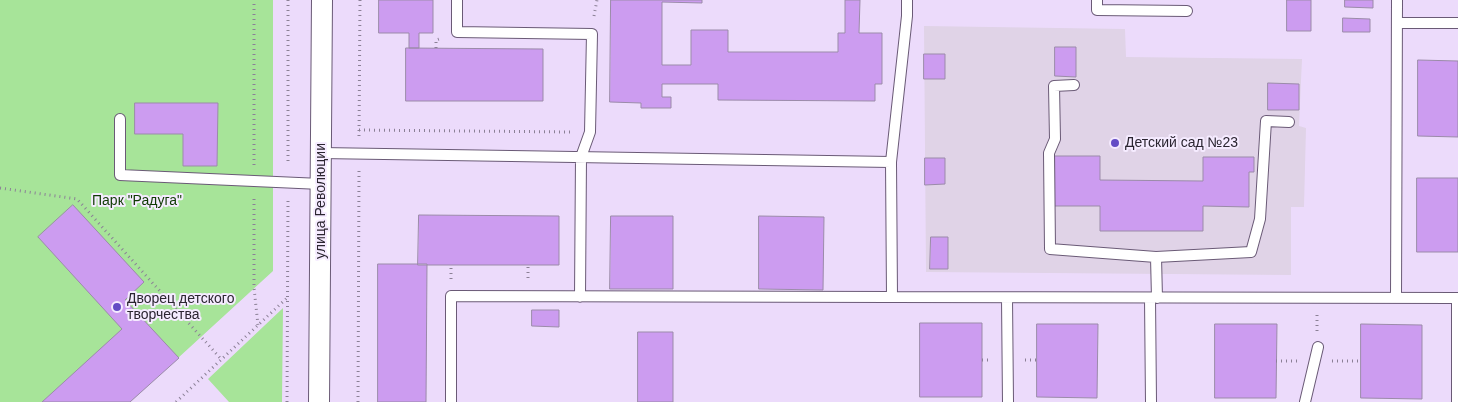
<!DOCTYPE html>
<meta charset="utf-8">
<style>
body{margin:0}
canvas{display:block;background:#ecdbfb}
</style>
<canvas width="1458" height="402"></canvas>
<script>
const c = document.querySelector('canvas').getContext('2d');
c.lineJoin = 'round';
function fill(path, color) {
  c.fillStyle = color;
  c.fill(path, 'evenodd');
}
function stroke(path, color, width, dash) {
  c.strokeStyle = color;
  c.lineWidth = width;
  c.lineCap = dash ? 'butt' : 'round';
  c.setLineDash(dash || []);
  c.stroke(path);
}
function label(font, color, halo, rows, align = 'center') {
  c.font = font + ' Helvetica,sans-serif';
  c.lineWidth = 4;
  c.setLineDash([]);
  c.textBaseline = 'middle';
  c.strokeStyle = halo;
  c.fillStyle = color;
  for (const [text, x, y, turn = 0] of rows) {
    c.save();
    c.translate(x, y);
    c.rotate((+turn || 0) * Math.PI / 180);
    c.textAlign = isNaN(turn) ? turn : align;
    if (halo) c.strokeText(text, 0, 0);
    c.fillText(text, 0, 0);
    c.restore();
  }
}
fill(new Path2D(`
 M924,26L1125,29L1126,57L1302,59L1299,126L1306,128L1304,207H1291V275L926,272Z`), '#e0d3e7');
fill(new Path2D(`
 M0,0H273V271L130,402H0Z
 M283,308L282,402H229L208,379Z`), '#a7e499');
const building = new Path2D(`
 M379,0H433V33H419V48H409V33H379Z
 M611,0H702V3L662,2V65H691V30H728V52H838V33H845V0H860L859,33H882V84H875V101L718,100V84H662V97H671V108H641V103L610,102Z
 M1287,0H1311V31H1287Z
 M1345,0H1373V8L1345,7Z
 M1343,18L1370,19V32H1343Z
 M1055,47H1076V77L1055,76Z
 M406,48L543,49V101H406Z
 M924,54H945V79H924Z
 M1418,60L1458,61V137L1418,136Z
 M1268,83L1299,84V110H1268Z
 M135,103H218L217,166H183V134H135Z
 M1055,156H1100V180L1203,181V157H1254V172H1249V207L1203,206V231H1100V206H1055Z
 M925,158H945V184L925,185Z
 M1417,178H1458V252H1417Z
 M73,205L144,282L125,300L179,358L130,402H42L122,329L38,237Z
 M419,215L559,216V265H418Z
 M611,216H673V289H610Z
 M759,216L824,217L823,290L759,289Z
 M931,237H948V269H930Z
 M378,264H427L426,402H378Z
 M532,310H559V327L532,326Z
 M920,323H982V397H920Z
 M1037,324H1098L1097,398L1037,397Z
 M1215,324H1277L1276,398H1215Z
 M1361,324L1422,325V399L1361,398Z
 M638,332H673V402H638Z`);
fill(building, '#cc9cf0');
stroke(building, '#9b8ba9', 1);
const lane = new Path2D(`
 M457,0V32L592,34L590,132L581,157L580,297
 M1097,0V10L1187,11
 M1397,23H1458
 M1074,85L1054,86L1055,139L1049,153L1050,249L1156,257
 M120,119V175L321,184
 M321,153L891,162L892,297L1458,298
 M891,162L907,16V0
 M1007,298L1008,402
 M1150,298L1151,402
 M1157,298L1156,257L1251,252L1260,219L1266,121L1289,122
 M1396,298L1397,0
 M451,402V296L892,297
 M1305,402L1318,347
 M1457,402V298`);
const street = new Path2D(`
 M319,402L322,0`);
stroke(lane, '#6a5a76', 12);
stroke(street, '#6a5a76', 22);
stroke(new Path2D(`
 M288,0V164
 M594,16L597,0
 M436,48V40L442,38
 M359,130L572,132
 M359,136L360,0
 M254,165V0
 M0,188L77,199L221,359
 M254,199V288L258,325
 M528,278V265
 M451,279V264
 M1317,315V331
 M982,360H992
 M1025,360H1037
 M1276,361H1298
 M1332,361H1361
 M176,402L288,297
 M287,402L288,201
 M358,402L359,170`), '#8b8096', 3, [1, 4]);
stroke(lane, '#fff', 10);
stroke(street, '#fff', 20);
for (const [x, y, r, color] of [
 [1115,143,5,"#644cc5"],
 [117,307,5,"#644cc5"]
]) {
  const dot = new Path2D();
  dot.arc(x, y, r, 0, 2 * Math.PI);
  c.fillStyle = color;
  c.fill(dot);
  stroke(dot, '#f5ebff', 2);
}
label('14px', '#2b2531', '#f5ebff', [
 ["Детский сад №23",1125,143],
 ["Дворец детского",127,299],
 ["творчества",127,315]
], 'left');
label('14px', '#103b04', '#f5ebff', [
 ["Парк \"Радуга\"",137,201]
]);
label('14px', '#2b2531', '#f5ebff', [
 ["улица Революции",321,201,-90]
]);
</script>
